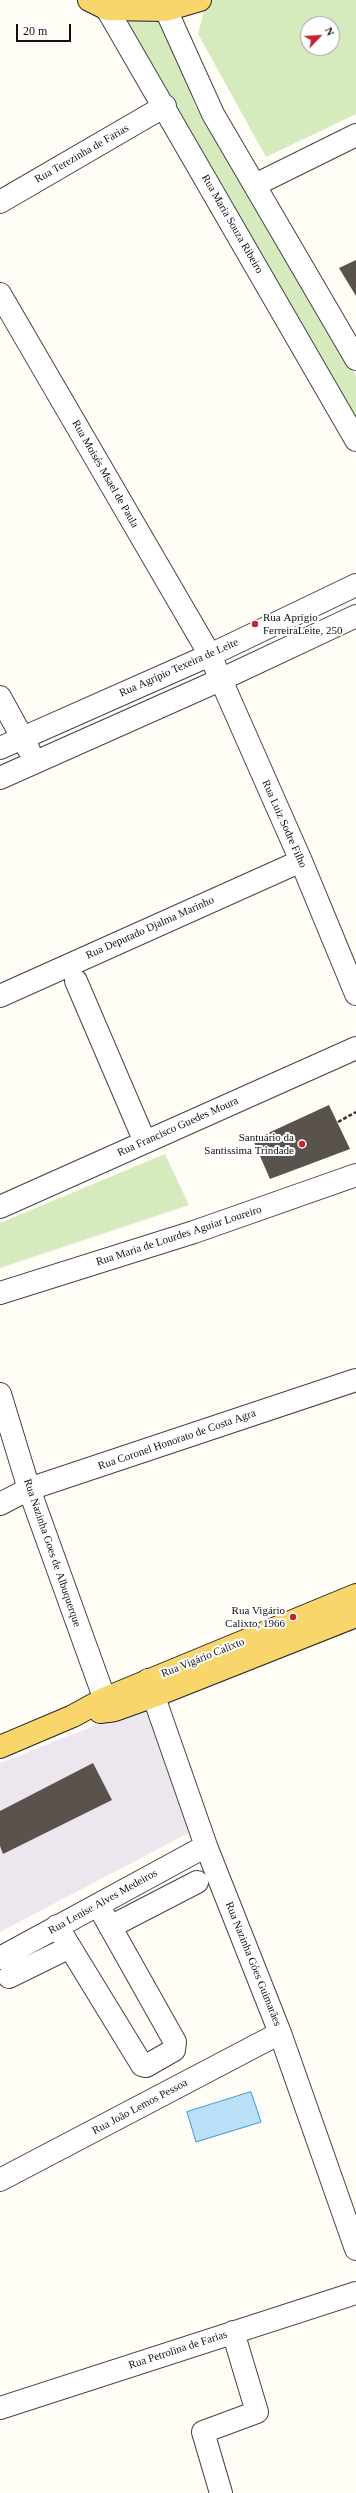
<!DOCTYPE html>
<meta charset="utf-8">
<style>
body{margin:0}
#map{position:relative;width:356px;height:2493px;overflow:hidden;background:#fffdf5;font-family:Georgia,serif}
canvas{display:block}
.north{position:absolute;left:300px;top:16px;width:40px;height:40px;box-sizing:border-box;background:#fff;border:1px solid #a0a0a0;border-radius:50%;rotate:65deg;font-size:11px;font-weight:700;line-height:16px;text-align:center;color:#111}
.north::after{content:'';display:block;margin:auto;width:14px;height:18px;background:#c4262e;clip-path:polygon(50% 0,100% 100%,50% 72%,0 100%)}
.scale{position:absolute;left:16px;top:24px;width:55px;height:18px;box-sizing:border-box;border:2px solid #111;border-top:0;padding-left:5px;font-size:12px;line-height:14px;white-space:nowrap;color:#111;-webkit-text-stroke:3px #fff;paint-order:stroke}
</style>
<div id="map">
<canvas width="356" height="2493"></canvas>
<div class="north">N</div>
<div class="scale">20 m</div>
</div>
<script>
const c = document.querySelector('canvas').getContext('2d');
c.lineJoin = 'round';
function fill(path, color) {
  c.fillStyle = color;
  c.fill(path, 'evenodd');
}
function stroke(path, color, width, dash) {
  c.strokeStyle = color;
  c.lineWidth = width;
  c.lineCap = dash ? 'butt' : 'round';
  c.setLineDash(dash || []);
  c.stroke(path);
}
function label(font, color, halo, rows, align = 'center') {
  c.font = font + ' Georgia,serif';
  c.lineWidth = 4;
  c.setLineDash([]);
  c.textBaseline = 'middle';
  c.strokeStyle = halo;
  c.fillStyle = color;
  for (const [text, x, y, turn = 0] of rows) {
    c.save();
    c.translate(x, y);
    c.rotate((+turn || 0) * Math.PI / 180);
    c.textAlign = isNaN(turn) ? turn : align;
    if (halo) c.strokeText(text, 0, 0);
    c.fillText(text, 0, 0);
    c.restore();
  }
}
fill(new Path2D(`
 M151,1703L196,1829L0,1932V1763Z`), '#eee6ef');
fill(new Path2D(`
 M207,0H356V114L266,157L198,34ZM308,24H332V48H308Z
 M116,13L160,14L196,108L356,376V425Z
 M165,1154L189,1205L0,1268V1223Z`), '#d5ebbd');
const water = new Path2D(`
 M251,2092L261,2122L196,2142L187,2112Z`);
fill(water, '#b9e0f7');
stroke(water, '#3f96cf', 1);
fill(new Path2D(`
 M356,260V296L339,268Z
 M329,1105L350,1149L270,1179L253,1140Z
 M93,1763L112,1800L3,1854L0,1846V1811Z`), '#5a524d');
const minor = new Path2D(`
 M107,9L356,440
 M166,10L213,114L356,359
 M255,185L356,135
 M0,202L165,106
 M0,294L210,655L301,861L356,994
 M0,697L29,750
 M0,748L210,655L356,585
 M0,778L220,680L356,616
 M76,981L145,1142
 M0,996L301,861
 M0,1207L356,1048
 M0,1293L194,1232L356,1175
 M0,1394L29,1489L109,1711
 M0,1504L29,1489L356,1380
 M148,1680L206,1846L280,2033L356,2249
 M57,1926L142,2065L146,2066L174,2050L175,2042L98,1905
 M110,1927L197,1882
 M0,1958L206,1846
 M9,1977L70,1947
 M0,2180L280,2033
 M0,2408L356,2293
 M221,2493L203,2432L257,2412L233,2332`);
const major = new Path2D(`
 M89,0L107,9L166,10L200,0
 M100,1712L115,1710L154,1696L356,1616
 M0,1747L73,1716L104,1699L356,1595`);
stroke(minor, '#444', 24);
stroke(major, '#222', 24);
stroke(new Path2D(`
 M338,1122L356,1112`), '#333', 2.5, [4, 2]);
stroke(minor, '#fff', 22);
stroke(major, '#f9d66b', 22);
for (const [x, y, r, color] of [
 [255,624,4,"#c4262e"],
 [302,1144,4,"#c4262e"],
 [293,1617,4,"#c4262e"]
]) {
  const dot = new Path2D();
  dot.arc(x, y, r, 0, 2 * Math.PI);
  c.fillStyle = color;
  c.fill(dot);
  stroke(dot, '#fff', 1.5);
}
label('11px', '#111', '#fff', [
 ["Rua Terezinha de Farias",82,154,-30],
 ["Rua Maria Souza Ribeiro",232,224,60],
 ["Rua Moisés Msael de Paula",105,474,60],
 ["Rua Agrípio Texeira de Leite",179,668,-24],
 ["Rua Luiz Sodre Filho",284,824,66],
 ["Rua Deputado Djalma Marinho",150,928,-24],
 ["Rua Francisco Guedes Moura",178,1127,-24],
 ["Rua Maria de Lourdes Aguiar Loureiro",179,1236,-18],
 ["Rua Coronel Honorato de Costa Agra",177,1440,-19],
 ["Rua Nazinha Goes de Albuquerque",52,1553,71],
 ["Rua Vigário Calixto",203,1658,-22],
 ["Rua Lenise Alves Medeiros",103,1902,-29],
 ["Rua Nazinha Góes Guimarães",253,1964,68],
 ["Rua João Lemos Pessoa",140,2107,-28],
 ["Rua Petrolina de Farias",178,2350,-18]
]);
label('11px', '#111', '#fff', [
 ["Rua Aprígio",263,618,"left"],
 ["FerreiraLeite, 250",263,631,"left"],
 ["Santuário da",294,1138],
 ["Santissima Trindade",294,1151],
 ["Rua Vigário",285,1611],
 ["Calixto, 1966",285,1624]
], 'right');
</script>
